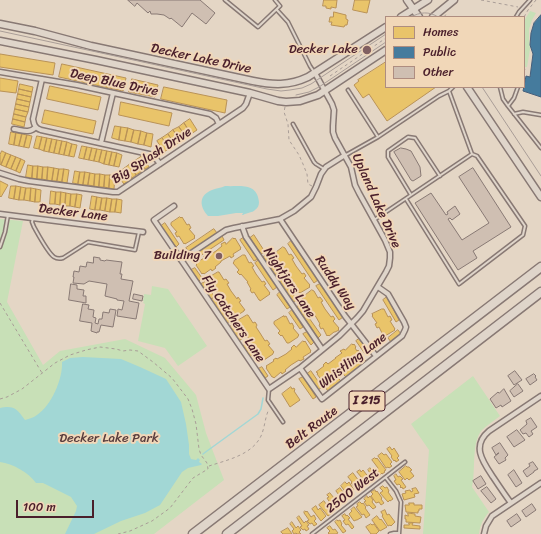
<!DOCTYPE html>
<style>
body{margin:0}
#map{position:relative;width:541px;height:534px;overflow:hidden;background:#e4d6c5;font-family:Sriracha,sans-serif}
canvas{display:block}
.legend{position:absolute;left:385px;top:16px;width:140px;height:72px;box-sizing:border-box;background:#f1d7b8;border:1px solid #ae8d80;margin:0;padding:5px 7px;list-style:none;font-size:12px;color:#4a1f2b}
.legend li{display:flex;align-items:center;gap:8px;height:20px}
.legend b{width:20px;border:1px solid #ae8d80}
.scale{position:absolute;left:16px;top:500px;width:78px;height:18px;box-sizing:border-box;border:2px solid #4a1f2b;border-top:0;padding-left:5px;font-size:12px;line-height:14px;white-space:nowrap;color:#4a1f2b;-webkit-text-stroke:3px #f1d7b8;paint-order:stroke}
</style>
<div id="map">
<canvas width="541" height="534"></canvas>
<ul class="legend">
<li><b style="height:11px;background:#e9c46a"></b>Homes</li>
<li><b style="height:11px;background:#457b9d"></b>Public</li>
<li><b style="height:11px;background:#cfbfb2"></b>Other</li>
</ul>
<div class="scale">100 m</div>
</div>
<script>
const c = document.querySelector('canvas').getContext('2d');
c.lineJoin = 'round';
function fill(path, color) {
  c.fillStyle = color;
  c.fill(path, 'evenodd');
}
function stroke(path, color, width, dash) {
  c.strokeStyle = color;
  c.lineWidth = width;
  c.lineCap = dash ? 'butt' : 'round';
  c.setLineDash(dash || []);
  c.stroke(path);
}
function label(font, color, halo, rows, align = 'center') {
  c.font = font + ' Sriracha,sans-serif';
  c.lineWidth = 4;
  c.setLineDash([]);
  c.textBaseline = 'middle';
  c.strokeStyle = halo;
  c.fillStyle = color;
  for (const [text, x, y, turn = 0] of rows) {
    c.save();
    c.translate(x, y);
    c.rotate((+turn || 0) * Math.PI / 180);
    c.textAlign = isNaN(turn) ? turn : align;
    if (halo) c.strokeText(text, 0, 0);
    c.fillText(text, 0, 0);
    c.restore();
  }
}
fill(new Path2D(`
 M530,11L536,13L532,20L529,29V39L530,49L527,67H525L524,64V21Z
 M0,219L23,221L7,302L43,365L60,351L125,339L165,358L196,395L206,433L224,480L154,534H0Z
 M152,286L168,289L207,346L178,366L165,348L138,341L145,304L143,303L144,301H143L144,294L151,295Z
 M473,376L500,416C494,421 487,425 482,430C471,443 476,470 472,487L489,512C483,519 480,525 479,534H423L429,450L411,424Z`), '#c8e0b7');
fill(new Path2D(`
 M225,186C240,187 257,182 259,202C259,205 258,208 255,210C252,213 248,212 243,215H242L243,213H236L218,216H208C199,206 199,195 212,190C217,188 221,188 225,186Z
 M83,357L121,359L140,367L166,379L181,402L186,424L189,445V454L191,459L196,460L198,458L200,460L199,462L202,464L201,465L188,468L182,472L160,505L145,513L121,521L94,534H65L76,511L77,506L71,497L43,483H36C28,472 13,464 0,462V408C14,405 17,409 25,420C28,419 33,418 37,415C51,406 63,379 62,362L70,358Z`), '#a2d7d5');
const homes = new Path2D(`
 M324,0H337L336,8L331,7V9L326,8V6H323Z
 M355,0H370L367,13L353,10Z
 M334,12L346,15V19L348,20L347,25H345L344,27L331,25L332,22H329L330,17H333Z
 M0,54L55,63L53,75L0,67Z
 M386,62V87H436L387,121L369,94L363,98L354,85L359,81L358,80Z
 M62,64L126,78L123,91L59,77Z
 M0,78L18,81L16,93L0,91Z
 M132,79L158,85L155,97L129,92Z
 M20,84L33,87L32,92L19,89Z
 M50,86L101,97L98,110L47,99Z
 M164,87L227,100L225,113L161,99Z
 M19,89L32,92L31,97L18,94Z
 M18,94L31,97L30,102L17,99Z
 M17,99L30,102L29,107L16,104Z
 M121,102L172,113L169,126L119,115Z
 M16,104L29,107L28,112L15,109Z
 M15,109L28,112L26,117L14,114Z
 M45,110L96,121L93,134L42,123Z
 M14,114L26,117L25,122L13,119Z
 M13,119L25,122L24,127L12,124Z
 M190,119L197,130L191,134L184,123Z
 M184,123L191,134L186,137L179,127Z
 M115,126L121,127L119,140L112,138Z
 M121,127L128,128L125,141L119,140Z
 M179,127L186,137L181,141L173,130Z
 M128,128L134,130L131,142L125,141Z
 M134,130L141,131L138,144L131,142Z
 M173,130L181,141L175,145L168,134Z
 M141,131L147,133L144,145L138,144Z
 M11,132L16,133L14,145L9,144Z
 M16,133L22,134L19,146L14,145Z
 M147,133L153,134L151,147L144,145Z
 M22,134L27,135L24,147L19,146Z
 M168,134L175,145L170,148L162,138Z
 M27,135L32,136L29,148L24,147Z
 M37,136L42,137L39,149L34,148Z
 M42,137L47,138L44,151L39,149Z
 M47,138L52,139L49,152L44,151Z
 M162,138L170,148L164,152L157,141Z
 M52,139L57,140L54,153L49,152Z
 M57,140L62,141L59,154L54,153Z
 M62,141L67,142L64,155L59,154Z
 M67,142L72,144L69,156L64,155Z
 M72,144L77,145L74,157L69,156Z
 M82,146L87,147L84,159L79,158Z
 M87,147L92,148L89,160L84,159Z
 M92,148L97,149L94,161L89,160Z
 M97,149L102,150L99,162L94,161Z
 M102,150L107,151L104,164L99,162Z
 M2,151L6,153L1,165L0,164V155Z
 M107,151L112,152L109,165L104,164Z
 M112,152L117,153L114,166L109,165Z
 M6,153L11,155L6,167L1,165Z
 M117,153L122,155L119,167L114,166Z
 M11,155L16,157L11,169L6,167Z
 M142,156L149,167L145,169L138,159Z
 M16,157L21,159L16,171L11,169Z
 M21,159L25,161L20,173L16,171Z
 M138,159L145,169L141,172L133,162Z
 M133,162L141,172L136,175L129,165Z
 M28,165L33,166L32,178L26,177Z
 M129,165L136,175L132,178L125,168Z
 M33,166H38L37,179L32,178Z
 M38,166L43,167L42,179H37Z
 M43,167H48L47,180L42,179Z
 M48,167L54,168L52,181L47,180Z
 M54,168L59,169L57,181H52Z
 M125,168L132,178L128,181L121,171Z
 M59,169H64L62,182L57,181Z
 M64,169L69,170L67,183L62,182Z
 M75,171L80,172L78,184L73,183Z
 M121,171L128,181L124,184L116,174Z
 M80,172H85L83,185L78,184Z
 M85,172L90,173L88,185H83Z
 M90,173L95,174L94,186L88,185Z
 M95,174H100L99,187L94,186Z
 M100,174L105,175L104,187H99Z
 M105,175H110L109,188L104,187Z
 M110,175L115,176L114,189L109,188Z
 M0,181L8,185L1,197L0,196Z
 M11,186H16L14,199L9,198Z
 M16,186L21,187L19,200L14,199Z
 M21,187L26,188L24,200H19Z
 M26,188H31L30,201L24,200Z
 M31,188L36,189L35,202L30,201Z
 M36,189L41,190L40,202H35Z
 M51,191L56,192L55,204H50Z
 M56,192H61L60,205L55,204Z
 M61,192L66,193L65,206L60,205Z
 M66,193L71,194L70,206H65Z
 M71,194H77L75,207L70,206Z
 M77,194L82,195L80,208L75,207Z
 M92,196L97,197L95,210L90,209Z
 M97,197L102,198L100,210H95Z
 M102,198H107L105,211L100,210Z
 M107,198L112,199L110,212L105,211Z
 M112,199H117L115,212H110Z
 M117,199L122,200L121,213L115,212Z
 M180,217L181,218L182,217L187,225L189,224L191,228L189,229L195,236L194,237L195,238L185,244V243L184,244L179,236L177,237L175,233L177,232L171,225V223Z
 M165,223L179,244L176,247L161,226Z
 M214,229L217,233L189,252L186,248Z
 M254,235L265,252L261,254L250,238Z
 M222,236L224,240L194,260L191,256Z
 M233,238L234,239L235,238L241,248H240L241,249L233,254L234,256L231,258L230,256L221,261V262L215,267L216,268L212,271L211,269L204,274L203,273L202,274L196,265L197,264L196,263L204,258L203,257L207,254L208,256L216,251L222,246L221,244L225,242L226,244Z
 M243,238L258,259L254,261L240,240Z
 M291,241L318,280L314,283L288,244Z
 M283,247L285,248L289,255L291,254L294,258L292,259L296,266L302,274L304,273L306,276L304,278L310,285L309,286L310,287L300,293L299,292L298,293L294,285L292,286L290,282L291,281L287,274L281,266L279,268L277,264L279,263L273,255H274V254Z
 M243,255H245L249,263L251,262L254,266L252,267L256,274L262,282L264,281L266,284L264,285L270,293H269L270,294L260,301V300H259L254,292L252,293L250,290L251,289L247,282H248L241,274L240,275L237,272L239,270L233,263L234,262V261Z
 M267,255L297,300L293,302L263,257Z
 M259,260L277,287L273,290L255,263Z
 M195,268L202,278L199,281L191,270Z
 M218,272H219L224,280L226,279L229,283L227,284L231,291L237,299L238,297L241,301L239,302L245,310H244V311L235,317H233L228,309L227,310L224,307L226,306L222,299L216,291L214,292L212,288L214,287L208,280L209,279L208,278Z
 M205,282L214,296L211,299L201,284Z
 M320,284L343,317L339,320L316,286Z
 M312,290L314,291L318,298L320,297L323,301L321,302L325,309L331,317L333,316L335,319L333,321L339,328L338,329L339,330L335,332H334L329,336L328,335L327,336L323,328L321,329L319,325L320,324L316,317L310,309L309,311L306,307L308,306L302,298H303V297Z
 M280,292L290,307L287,309L277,295Z
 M215,297L231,321L227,323L211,300Z
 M387,297L399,320L396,322L383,300Z
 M300,305L321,335L318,338L297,307Z
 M382,309H384L388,317L390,316L392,320L390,321L395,329H394L395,330L385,336L384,335H383L379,327L377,328L375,324L377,323L372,316L373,315L372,314Z
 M292,310L303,327L300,329L289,313Z
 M247,315H248L253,323L255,322L257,325L256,327L260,333L265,341L267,340L270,344L268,345L274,352L273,353V354L264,360L263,359L262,360L257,352L256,353L253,350L255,348L250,342L251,341L245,334L243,335L241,331L242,330L237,323L238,322L237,321Z
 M284,316V317L286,316L290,324L292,323L294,327L293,328L299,335L298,336V337L289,343H287L282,335L281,336L278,333L280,331L274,324V322Z
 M233,324L243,338L239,341L230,327Z
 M398,330L401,334L391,342L388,338Z
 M307,332L314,342L311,345L303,334Z
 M359,339L369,351L365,354L356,341Z
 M303,341L304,342L305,341L311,351H310L311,352L303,357L304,359L300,361L299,360L291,365L285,370L286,371L282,374L281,372L274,378L273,377H272L266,368L267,367L266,366L274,361L273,360L276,358L277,359L286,354L292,349L291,348L294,345L296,347Z
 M246,344L254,354L250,357L243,346Z
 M352,344L353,345L354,344L356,347L355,348L357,351L358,350L360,353L359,354L360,355L352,360L354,362L350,365L349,363L341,368V369L335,374L337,376L333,378L332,377L325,383L324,382H323L317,374L318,373L316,372L324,366L323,365L326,362L328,364L336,358H335L342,353L340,351L344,349L345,350Z
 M363,358L366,361L346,377L343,374Z
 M262,367L268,376L265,378L258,369Z
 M311,371L322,387L318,390L307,374Z
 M303,377L316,397L313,399L299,379Z
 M338,378L341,381L328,391L325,387Z
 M291,387L292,389L294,388L295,390L294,391L300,400L290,407L282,394Z
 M390,447L392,450L394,448L399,456L397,458L399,460L396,462L395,460L394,461L391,457L392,456L387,449Z
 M382,453L384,455L386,454L392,462L390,464L392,466L389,468L388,467L386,468L378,456Z
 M375,458L376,459L377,458L386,470L384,471L385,472L382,474V473L380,475L377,470L378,468L372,460Z
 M406,466L407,467H409L412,470L410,471L414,476L409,480L407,478L405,480L399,472Z
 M370,468L373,472L375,470L378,474L375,475L377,477L375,479L373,480L370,476L371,475L368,470Z
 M360,470L361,472L363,470L370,479L368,481L370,483L367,485L365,482L364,483L361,479L362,478L357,472Z
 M353,473L362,485L360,486L361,489L358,491L351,483L352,482L348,477Z
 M396,474L398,477L400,476L403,479L401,480L406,487L403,489L402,487L401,488L400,487L401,486L399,484L397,485L394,481L396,480L394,476Z
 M345,482L347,484L349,482L354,490L352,492L354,495L351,497L350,496L349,497L341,486Z
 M383,486L385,488L387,487L389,491L388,492L393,499L390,501V500L388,502L380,493L383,491L380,488Z
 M340,488L347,497L345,499L347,501L344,503L343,501L342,502L339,499L341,498L336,491Z
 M416,488L419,493L414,494L415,497L404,500L402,494L406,493L405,491L410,490L411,492L413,491L412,489Z
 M375,490L376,492L377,491L382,498L381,499L384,503L381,505L379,502L376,503L371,496L373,494L371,492Z
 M330,493L334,498L336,497L339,501L337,502L340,506L337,508L334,505L332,506L327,498L329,497L327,495Z
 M367,496L368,498L370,496L373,500L372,502L376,507L373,509L369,505L367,506L364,502L366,501L364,499Z
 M324,501L326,504L328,502L332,508L330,509L332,513L328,516L319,505Z
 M360,502L362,504L363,503L366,507L365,508L370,515L366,518L364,514L362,515L356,507L358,506L357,504Z
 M409,503H414V505H422V509H419V511H418V513L406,512L405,505H409Z
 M316,506L318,510L320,508L326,516L321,521L312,509Z
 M354,507L362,517L357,520H356L354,521L349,514L352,511L351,510Z
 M385,510L387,515L389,514L395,522L391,526L390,525L388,526L382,516L383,515L381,512Z
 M305,511L306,512L307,511L311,517L314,515L316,519L314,521L317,524L314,526L312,523L310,524L307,521L309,520L304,513V512Z
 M408,513L415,514V516L421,517L420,523L406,522V519H405V515L408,516Z
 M345,514L346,516L347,515L350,518L348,519L354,527L352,529L348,524L346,525L343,521L345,520L342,516Z
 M299,516L304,523L306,521L309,525L307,526L309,529L306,531L305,529L303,530L300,527L302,526L297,518Z
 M377,516L380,520L381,519L387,527L380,531L372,520Z
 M337,520L338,521L340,520L342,524L341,525L346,531L343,533L335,522Z
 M292,522L296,528L298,526L301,530L299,532L301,534H297L296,533L294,534L292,531L294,529L290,524Z
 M409,523H413L412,525L420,526V529L404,528V525H409Z
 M371,524L372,525L374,524L379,531L376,534H371L366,527Z
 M330,526L333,530L335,529L338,533L336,534H329L328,533L330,531L327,528Z
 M288,528L292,534H283L281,532Z`);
fill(homes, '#e9c46a');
stroke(homes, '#b99257', 1);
const public = new Path2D(`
 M541,15V97L523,91L526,76L530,77L533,54L530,45L531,33L534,23Z`);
fill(public, '#457b9d');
stroke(public, '#465f7b', 1);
stroke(new Path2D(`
 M203,454L207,451L258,414L261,409L263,398`), '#a2d7d5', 1.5);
const building = new Path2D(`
 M128,0H200L215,13L206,24L192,13L182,27L171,18L170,19L164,15L157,14H151L150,11L148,13L137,3L135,6Z
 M401,148L406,149L411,151L420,167L421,176L413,181L411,180L394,152Z
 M473,168L511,227L473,251L477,258L458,270L415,203L431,193L446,215L448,214L447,212L455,206L460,214L452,220L450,218L448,219L462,240L489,223L459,177Z
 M94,257L100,258V260L105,261L106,260L122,262L120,274H122L121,279L133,281L129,301L139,303L136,319L117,316L118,309L122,310L124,301L117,300V299L105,296L107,284L89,281L84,284L73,283L74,277H73L74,271L79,272L80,266L86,267L87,262L93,263Z
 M71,284L77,285V289L84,290L83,296H86V303L69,300Z
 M134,294L143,296L142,301L133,299Z
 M83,304L89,305L88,309L94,310L93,317L96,318L95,323L98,324L99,319H102L103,312L109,313L110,309L116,310L113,327L101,325L99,332H97V333L91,331L92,323L80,321Z
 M515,371L522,380L514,385L508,376Z
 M534,374L536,376L535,377L537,380L530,385L526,379Z
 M518,384L523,391L514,397L510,391Z
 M504,389L511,401L502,407L501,405L496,408L490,399L498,392L499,393Z
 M531,418L537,427L531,431L533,434L529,437L526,433L523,434L520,430L527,424L526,421Z
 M517,430L525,440L514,447L507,437Z
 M500,443L508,455L505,458L506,460L499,464L494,457L499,453H498L496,455L492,448Z
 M533,462L538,469L534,471V472L527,477L523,471L530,466L529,464Z
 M514,470L522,483L516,487L508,475Z
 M481,476L486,484L478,489L473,481Z
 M487,487L496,499L491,503L481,491Z
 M532,504L536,510L526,517L522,511Z
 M517,514L521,520L511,527L507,521Z`);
fill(building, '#cfbfb2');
stroke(building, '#887974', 1);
const lane = new Path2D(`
 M225,0L258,27L280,6L275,0
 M277,10L288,22L310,66L314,72
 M516,17L519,12L530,0
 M500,87L503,99L508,106L541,148
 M348,90L378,137
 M508,106L514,98L518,87
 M514,114L523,112L541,115
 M293,124L314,162L316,164L324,169
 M346,155L378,137L439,96L449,91L453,87
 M411,195L388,157V151L408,137L415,138L440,176
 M406,199L459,284L523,235L525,226L477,156L472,154
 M33,218L32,222L34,227C38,234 48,253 54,257C57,259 59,259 63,258L88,242L135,250L139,232
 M374,220L472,154L449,91
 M0,247L5,232L8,215
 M269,389L268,400L283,422
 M386,478L396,491L401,502L399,534
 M312,534L405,462
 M390,534L394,533H399`);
const street = new Path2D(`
 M0,72L77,85L210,114L216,118L219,124
 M42,79L33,119C34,125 35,128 41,130L149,154L153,155L160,164
 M14,129C22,130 29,134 36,127
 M101,143L113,93
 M0,173L19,179L29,181L113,192H118L243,108L246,104L250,93
 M174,206L154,220L269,389L300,368L339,336L357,318L363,311L386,272L389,266L390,258V252L385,240L359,193L355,185L351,167L335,138L333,132V126L334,110L332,104L315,73
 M0,214L143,232
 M280,219L345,316L376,356
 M242,226L246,237L322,349
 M181,260L226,230L234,228L280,219L294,211L311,197L316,187L321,174L326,167L345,155
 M300,368L322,399L402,336L405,330L406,327L404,322L388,294L378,287
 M511,503C505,495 499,486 493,477C483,462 471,446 489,431L541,396
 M484,534L486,526L492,516L541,483`);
const secondary = new Path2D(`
 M407,0L419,17
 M401,17L428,0
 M433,17L454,0
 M0,24L35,31L91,46L253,81C273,85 289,86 308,77L386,27
 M0,41L96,60L250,93L278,101L286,102L300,101L318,95L386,50
 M467,87L541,197`);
const highway = new Path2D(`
 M193,534L541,267
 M227,534L541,292`);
stroke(lane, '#887974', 5);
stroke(street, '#887974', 7);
stroke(secondary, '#887974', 9);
stroke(highway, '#887974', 11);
stroke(new Path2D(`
 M481,0L518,7
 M444,17L447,13
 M524,17L528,10L536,0
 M524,68L525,70
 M330,76L386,38
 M285,107L284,112L288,124L289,140L299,155L303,164L307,174L308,184L312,186
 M0,303L42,373
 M0,399L7,397L22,389L55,363L70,355L86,350L100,347L116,349L123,351L130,350L138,351L153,362L172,378L188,399L192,409L196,424L199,449L201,455L207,463L208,469L193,478L170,508L152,521L130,531L118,534
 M209,466C227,460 252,455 261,436C265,427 265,417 269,409`), '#a99d97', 1, [3, 3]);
stroke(lane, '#dfd5ca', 2);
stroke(street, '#dfd5ca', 4);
stroke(secondary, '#dfd5ca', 6);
stroke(highway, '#dfd5ca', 8);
stroke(new Path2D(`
 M411,17C420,12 429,11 438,17
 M0,31L267,89L281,91L290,90L302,88L311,84L386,34
 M482,87L541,176
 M296,95L309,92L319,87L386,42`), '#a99d97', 1);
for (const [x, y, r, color] of [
 [367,50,5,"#805f61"],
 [219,256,4,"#805f61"]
]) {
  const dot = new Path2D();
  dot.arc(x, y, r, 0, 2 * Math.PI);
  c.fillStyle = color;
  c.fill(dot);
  stroke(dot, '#f1d7b8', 1.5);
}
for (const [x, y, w] of [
 [367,401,36]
]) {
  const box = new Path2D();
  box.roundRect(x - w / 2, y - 10, w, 20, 3);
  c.fillStyle = '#f1d7b8';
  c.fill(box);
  stroke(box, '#4a1f2b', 1);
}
label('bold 12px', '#4a1f2b', null, [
 ["I 215",367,401]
]);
label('13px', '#4a1f2b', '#f1d7b8', [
 ["Decker Lake",358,50],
 ["Building 7",211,256]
], 'right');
label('13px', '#4a1f2b', '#f1d7b8', [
 ["Decker Lake Drive",201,59,12],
 ["Deep Blue Drive",114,83,12],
 ["Big Splash Drive",152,156,-33],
 ["Upland Lake Drive",376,201,66],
 ["Decker Lane",73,213,7],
 ["Nightjars Lane",289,283,56],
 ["Ruddy Way",335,283,56],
 ["Fly Catchers Lane",233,319,56],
 ["Whistling Lane",353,361,-38],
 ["Belt Route",312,428,-37],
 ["2500 West",353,491,-38]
]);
label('13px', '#593d3e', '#f1d7b8', [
 ["Decker Lake Park",109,439]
]);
</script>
